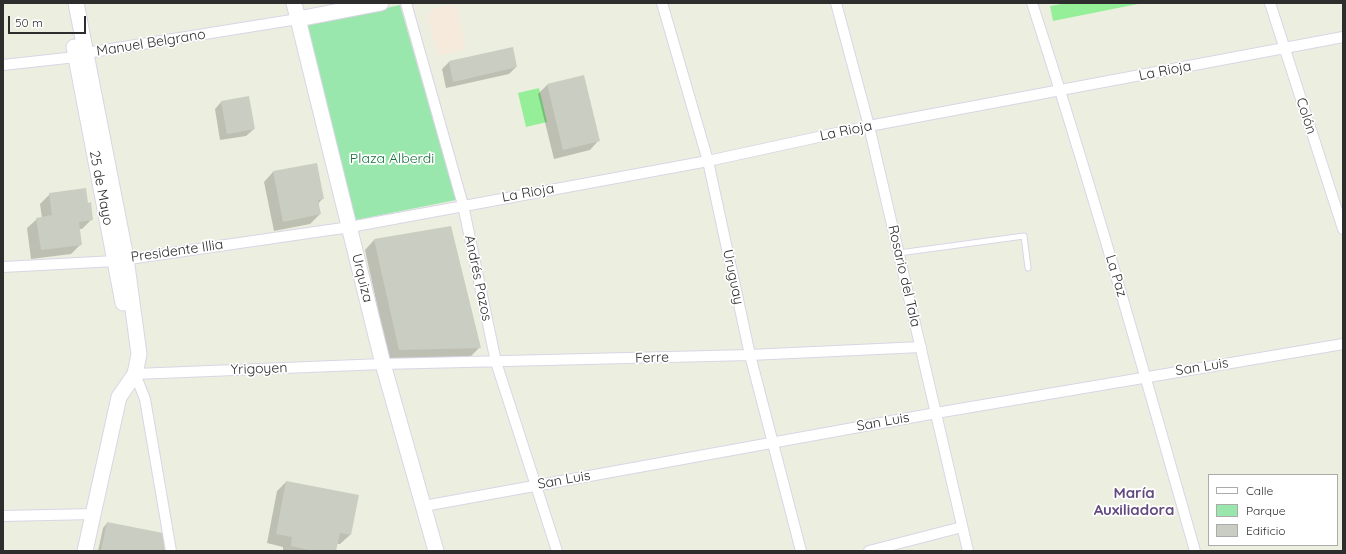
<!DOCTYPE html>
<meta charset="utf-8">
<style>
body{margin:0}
#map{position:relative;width:1346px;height:554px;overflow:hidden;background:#ecefdf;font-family:Quicksand,sans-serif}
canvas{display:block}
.frame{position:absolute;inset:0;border:4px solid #2d2d2d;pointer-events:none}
.legend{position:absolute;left:1208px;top:474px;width:130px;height:72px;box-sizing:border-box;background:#fff;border:1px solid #ababab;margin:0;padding:5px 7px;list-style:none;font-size:12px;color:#2d2d2d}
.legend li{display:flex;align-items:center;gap:8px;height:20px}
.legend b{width:20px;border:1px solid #ababab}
.scale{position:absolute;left:8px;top:16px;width:78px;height:18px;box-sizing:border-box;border:2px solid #2d2d2d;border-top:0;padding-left:5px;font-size:12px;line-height:14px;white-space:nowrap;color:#2d2d2d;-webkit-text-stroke:3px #fff;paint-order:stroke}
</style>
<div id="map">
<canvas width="1346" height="554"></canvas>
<div class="frame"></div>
<ul class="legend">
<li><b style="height:5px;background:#fff"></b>Calle</li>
<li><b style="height:11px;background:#9ae7ae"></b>Parque</li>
<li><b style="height:11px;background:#cacdc1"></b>Edificio</li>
</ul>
<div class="scale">50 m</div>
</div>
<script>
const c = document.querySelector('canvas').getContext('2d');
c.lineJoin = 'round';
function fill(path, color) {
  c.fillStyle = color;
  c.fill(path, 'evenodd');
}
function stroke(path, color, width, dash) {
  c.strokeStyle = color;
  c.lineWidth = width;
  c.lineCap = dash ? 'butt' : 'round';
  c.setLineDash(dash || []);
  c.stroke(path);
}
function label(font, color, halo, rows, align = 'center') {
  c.font = font + ' Quicksand,sans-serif';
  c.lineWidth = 3.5;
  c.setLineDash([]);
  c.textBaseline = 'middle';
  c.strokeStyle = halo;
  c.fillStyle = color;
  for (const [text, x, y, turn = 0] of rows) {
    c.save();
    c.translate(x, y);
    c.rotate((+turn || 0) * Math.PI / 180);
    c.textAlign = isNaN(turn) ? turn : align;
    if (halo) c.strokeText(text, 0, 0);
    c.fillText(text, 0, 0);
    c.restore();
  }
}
fill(new Path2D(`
 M456,4L466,49L438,56L427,17L432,9Z`), '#f5eadc');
fill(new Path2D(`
 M400,5L456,200L356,220L305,26Z`), '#9ae7ae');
fill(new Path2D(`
 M1067,3H1143L1053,21L1050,6Z
 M539,88L547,122L526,127L518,93Z`), '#95ef98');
fill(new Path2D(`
 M512,48L516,67L509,74L446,88L442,69L449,62Z
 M583,76L599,140L590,150L554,159L538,94L547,85Z
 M222,101L254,129L246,136L220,140L215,109Z
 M273,172L323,198L318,204L320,214L310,224L274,231L264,182Z
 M50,194L87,204L92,219L82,229H79L81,244L71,254L31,259L27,228L37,219L42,218L40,204Z
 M374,240L480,347L470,357L389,360L365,250Z
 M286,482L357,496L350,535L340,544H337L335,551H283V547L267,543L277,491Z
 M107,523L164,551H98L103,528Z`), '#0003');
fill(new Path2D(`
 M513,47L517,67L453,82L449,61Z
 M584,75L600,141L563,150L547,84Z
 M249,96L255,129L227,134L221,101Z
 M317,163L324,199L318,200L321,214L283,222L273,171Z
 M86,188L88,203L91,202L93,220L79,222L82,245L41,250L36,218L52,215L49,193Z
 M451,226L481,348L399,350L374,239Z
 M286,481L359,495L351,535L340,533L336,551H313L291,546L292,537L276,534Z
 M107,522L163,533L165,551H101Z`), '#cacdc1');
const lane = new Path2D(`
 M899,253L1024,236L1028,268`);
const street = new Path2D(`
 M406,3L463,205L496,362L557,551
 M662,3L708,161L750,355L801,551
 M836,3L869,126L968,551
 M1032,3C1091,184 1143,368 1195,551
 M1270,3L1343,229
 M3,65L76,57L86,53L298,19
 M3,267L115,261L350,227L708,161L869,126L1343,37
 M424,506L936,413L1343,344
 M3,516L93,514
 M171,551L145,399L135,374L383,364L750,355L921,347
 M869,551L962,527`);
const secondary = new Path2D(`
 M76,3L126,258L139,354L135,374L119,397L85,551
 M294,3L383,364L436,551
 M298,19L381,3
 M74,47L123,303`);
stroke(lane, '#dbd4e6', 7);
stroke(street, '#dbd4e6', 12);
stroke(secondary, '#dbd4e6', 17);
stroke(lane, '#fff', 5);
stroke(street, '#fff', 10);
stroke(secondary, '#fff', 15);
label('14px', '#2d2d2d', '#fff', [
 ["Manuel Belgrano",151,43,-9],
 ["La Rioja",1165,71,-11],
 ["Colón",1306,116,72],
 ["La Rioja",846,131,-12],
 ["25 de Mayo",101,188,79],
 ["La Rioja",528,193,-10],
 ["Presidente Illia",177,251,-8],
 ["Rosario del Tala",904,276,77],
 ["La Paz",1116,276,73],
 ["Uruguay",733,277,78],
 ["Urquiza",362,278,76],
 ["Andrés Pazos",478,278,78],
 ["Ferre",652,358,-2],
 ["San Luis",1202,367,-9],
 ["Yrigoyen",259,369,-2],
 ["San Luis",883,422,-10],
 ["San Luis",564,480,-10]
]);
label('14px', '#186f3b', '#fff', [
 ["Plaza Alberdi",392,159]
]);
label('bold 15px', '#624a80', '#fff', [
 ["María",1134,493],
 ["Auxiliadora",1134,510]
]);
</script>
